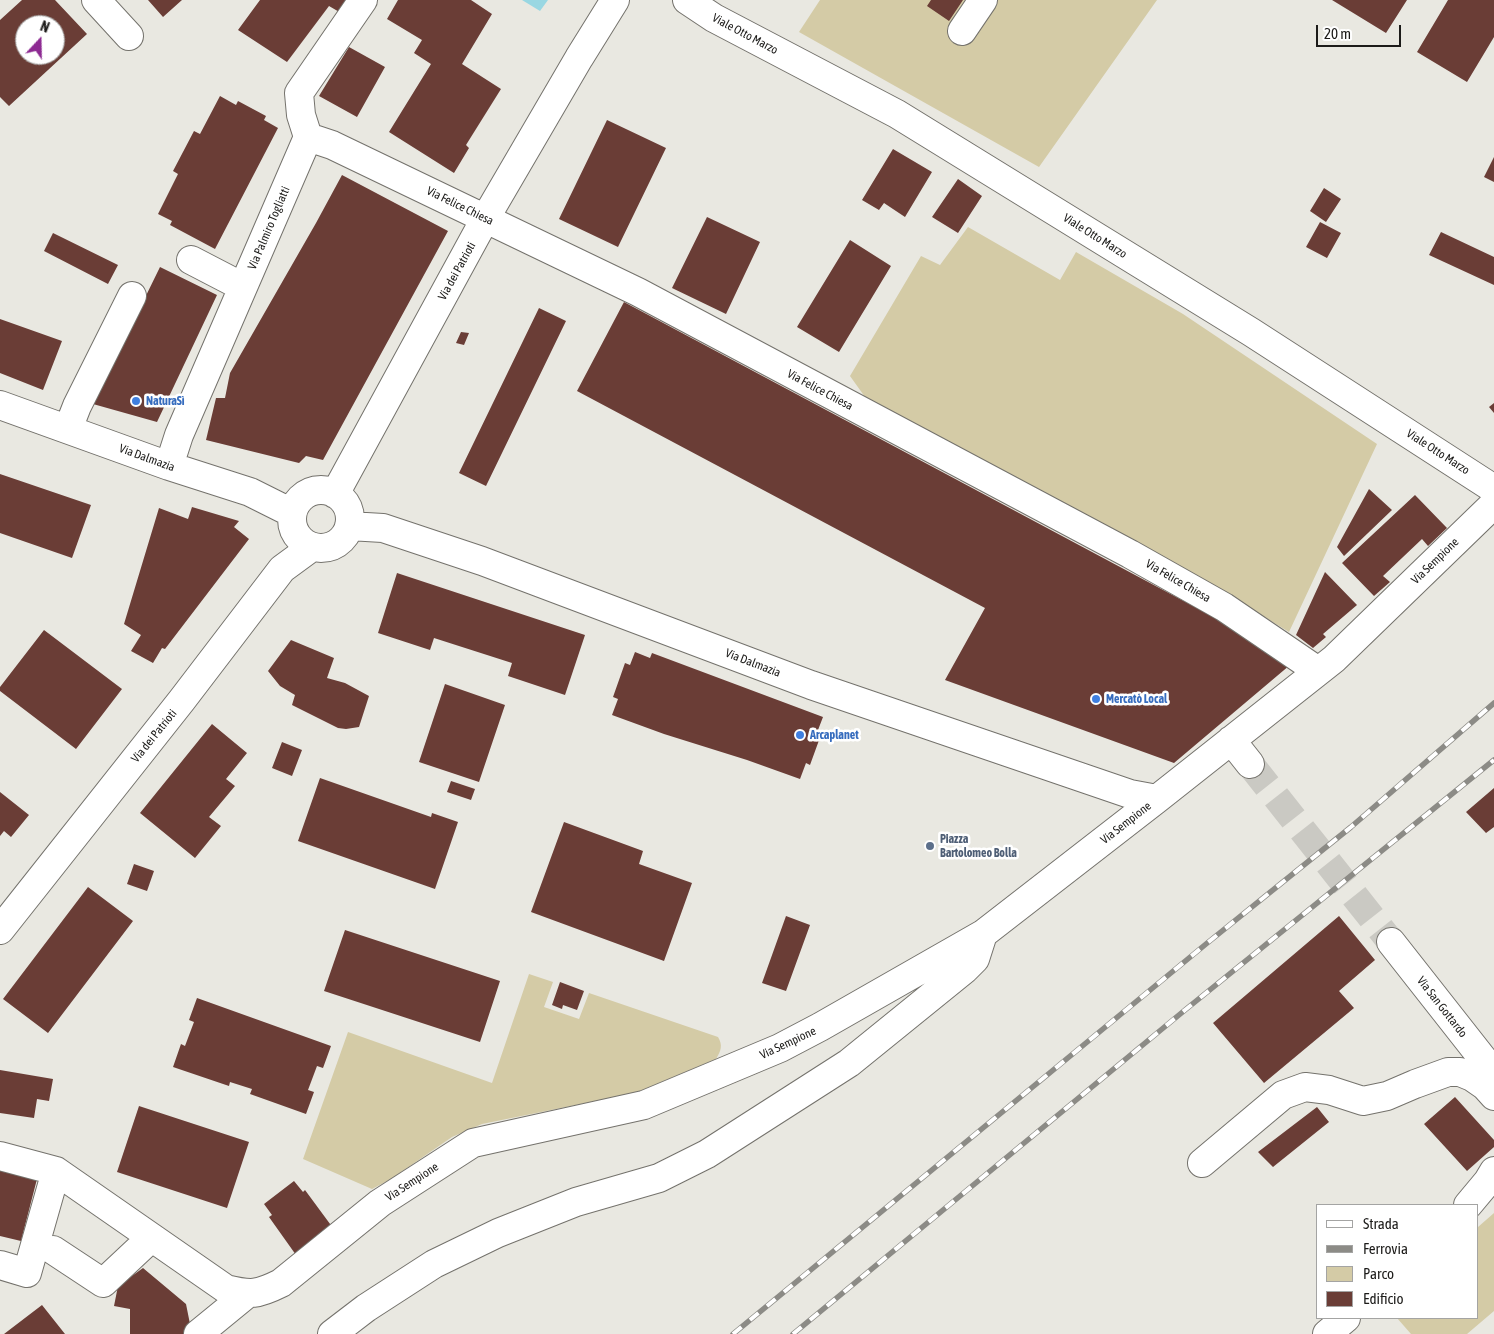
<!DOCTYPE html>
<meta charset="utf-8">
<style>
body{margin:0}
#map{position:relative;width:1494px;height:1334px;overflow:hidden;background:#e9e8e1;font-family:"Asap Condensed",sans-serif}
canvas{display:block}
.legend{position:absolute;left:1316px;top:1204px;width:162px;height:115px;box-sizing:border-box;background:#fff;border:1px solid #a4a4a3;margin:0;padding:6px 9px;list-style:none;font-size:15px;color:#1c1b19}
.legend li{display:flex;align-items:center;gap:10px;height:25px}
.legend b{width:25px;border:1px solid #a4a4a3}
.north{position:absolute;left:15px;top:15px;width:50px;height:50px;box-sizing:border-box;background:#fff;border:1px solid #a4a4a3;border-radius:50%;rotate:21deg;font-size:14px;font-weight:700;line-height:20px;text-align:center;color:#1c1b19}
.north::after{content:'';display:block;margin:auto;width:18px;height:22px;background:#8d2a92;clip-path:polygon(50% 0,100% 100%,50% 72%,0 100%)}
.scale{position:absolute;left:1316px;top:25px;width:85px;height:22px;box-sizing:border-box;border:2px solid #1c1b19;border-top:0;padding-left:6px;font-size:15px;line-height:18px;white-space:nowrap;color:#1c1b19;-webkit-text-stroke:4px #fff;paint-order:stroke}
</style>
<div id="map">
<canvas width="1494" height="1334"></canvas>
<ul class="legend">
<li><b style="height:6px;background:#fff"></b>Strada</li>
<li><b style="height:6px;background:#8c8b86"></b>Ferrovia</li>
<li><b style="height:14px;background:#d4cba6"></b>Parco</li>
<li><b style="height:14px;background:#6a3d36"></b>Edificio</li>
</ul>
<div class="north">N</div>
<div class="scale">20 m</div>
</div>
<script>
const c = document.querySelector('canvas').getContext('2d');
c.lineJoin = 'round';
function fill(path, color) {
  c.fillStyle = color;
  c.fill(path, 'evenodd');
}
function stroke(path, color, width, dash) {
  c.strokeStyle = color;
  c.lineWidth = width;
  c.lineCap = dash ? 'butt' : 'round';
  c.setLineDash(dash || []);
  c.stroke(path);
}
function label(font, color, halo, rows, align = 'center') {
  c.font = font + ' "Asap Condensed",sans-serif';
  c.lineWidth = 5;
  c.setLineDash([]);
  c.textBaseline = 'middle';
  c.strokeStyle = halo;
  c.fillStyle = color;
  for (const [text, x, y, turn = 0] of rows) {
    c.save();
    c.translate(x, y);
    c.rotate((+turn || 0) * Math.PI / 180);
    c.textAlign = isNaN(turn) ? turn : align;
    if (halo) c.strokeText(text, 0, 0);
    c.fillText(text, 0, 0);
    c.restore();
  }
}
fill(new Path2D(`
 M820,0H1157L1039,167L799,32Z
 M968,227L1060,280L1076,252L1183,314L1377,444L1289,632L1253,610L870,404L850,376L921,256L940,265Z
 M529,974L553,982L544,1007L579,1019L589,993L718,1037C723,1045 721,1051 716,1059L635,1093L482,1124L452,1137L391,1179L372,1189L303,1159L348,1032L492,1083Z
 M1494,1213V1311L1467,1334H1411L1397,1318H1478V1227Z`), '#d4cba6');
fill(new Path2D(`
 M522,0H548L540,11Z`), '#99d7e2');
fill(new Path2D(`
 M22,0H55L87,34L9,106L0,97V20ZM25,25H55V55H25Z
 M148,0H182L163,17Z
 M260,0H350L341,13L329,6L287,62L238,30Z
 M398,0H471L492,14L462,64L501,89L466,145L469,148L454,173L389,132L431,64L414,53L422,40L387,19Z
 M931,0H963L949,21L927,6Z
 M1332,0H1407L1386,33Z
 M1448,0H1494V37L1467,82L1417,52Z
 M349,47L385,67L357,117L319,96Z
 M220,96L236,105L238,101L266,116L264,120L278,128L215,249L170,225L172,221L158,214L178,174L173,171L194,131L200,134Z
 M607,120L666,148L618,247L559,219Z
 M893,149L932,172L905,217L884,203L879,210L862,200Z
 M1494,157V182L1484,177Z
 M342,175L448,231L323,460L306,456L299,463L206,440L216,398H225L230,373L316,223Z
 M958,179L982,196L958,233L932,217Z
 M1324,188L1341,199L1326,222L1310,211Z
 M707,217L760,242L726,314L672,288Z
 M1320,222L1341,233L1327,258L1306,247Z
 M1441,232L1494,257V285L1429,255Z
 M53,233L118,265L108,284L44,251Z
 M850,240L891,266L839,352L797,327Z
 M160,267L217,295L157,422L93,404Z
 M624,302L1253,638L1290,665L1174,763L945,680L985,608L577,391Z
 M539,308L566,321L486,486L459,473Z
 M0,319L62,341L43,390L0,373Z
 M461,332L469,333L464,345L456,343Z
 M1494,403V413L1489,407Z
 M0,474L91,505L72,558L0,533Z
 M1369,489L1392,510L1344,556L1337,547Z
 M1415,495L1447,528L1428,546L1422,539L1383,576L1390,582L1374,596L1342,563Z
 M192,507L239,521L234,527L249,539L165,649L162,648L153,663L131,651L141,635L124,624L159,508L188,519Z
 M1325,572L1357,605L1323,634L1326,637L1313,648L1296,635Z
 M397,573L585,635L565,695L508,676L512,663L434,638L430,650L378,633Z
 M44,630L122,689L76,749L0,691V687Z
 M291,640L334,658L327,678L345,683L369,696L359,727L346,729L338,728L292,705L295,695L280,686L268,671Z
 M635,652L650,658L652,653L823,717L818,730L822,732L810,765L806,763L800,779L747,760L664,734L612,715L618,699L613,697L625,663L630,665Z
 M445,684L505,705L479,782L419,762Z
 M212,724L247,753L226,779L235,786L209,817L221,826L195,858L140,813Z
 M282,742L302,750L292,776L272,768Z
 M320,778L431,817L432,813L458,822L435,889L298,841Z
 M451,781L475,789L471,800L447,792Z
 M1494,788V827L1486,833L1466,812Z
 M0,792L29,815L11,837L4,831L0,836Z
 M564,822L643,851L639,864L692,883L664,961L531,912Z
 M134,864L154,871L147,891L127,884Z
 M88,887L133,921L48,1033L3,999Z
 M786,916L810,925L786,991L762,983Z
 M1339,916L1375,960L1339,991L1354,1008L1264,1083L1213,1023Z
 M345,930L500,981L480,1042L324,991Z
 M560,982L584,991L577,1010L563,1005L562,1009L552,1005Z
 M197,998L331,1046L323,1068L317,1066L308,1090L314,1092L306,1114L250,1094L252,1089L230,1082L229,1086L173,1067L181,1044L185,1046L194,1022L189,1020Z
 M0,1070L53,1079L49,1101L37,1099L34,1118L0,1113Z
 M1455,1097L1494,1140V1147L1467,1171L1424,1124Z
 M139,1106L249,1142L227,1208L117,1172Z
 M1317,1107L1329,1122L1273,1167L1258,1152Z
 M0,1168L37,1179L21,1241L0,1236Z
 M294,1181L303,1192L305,1190L333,1228L296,1255L269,1217L272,1215L264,1204Z
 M143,1268L186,1304L191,1329L184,1334H130V1309L114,1306L118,1286Z
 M42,1305L65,1334H4Z`), '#6a3d36');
stroke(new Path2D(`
 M1250,764L1391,942`), '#cac9c3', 28, [28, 14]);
const minor = new Path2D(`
 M96,0L129,36
 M687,0L714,18L897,114L1251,332L1494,489
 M962,31L983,0
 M308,137L332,145L638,292L1130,554L1224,607L1318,671
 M191,260L243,287
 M0,405L169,466L250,492L292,513
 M68,429L77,406L132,296
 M169,466L179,435L308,137L301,115L299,93L363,0
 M292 519a29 29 0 1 1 58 0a29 29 0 1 1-58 0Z
 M335,494L485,219L579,58L615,0
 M349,526L383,528L482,561L811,685L1130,794L1157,799
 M1231,740L1250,764
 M0,930L182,700L282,569L312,547
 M1391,942L1494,1073
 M0,1156L56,1171L226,1289C251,1295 257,1295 281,1283L380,1203L473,1143L644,1105L780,1048L820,1027L983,934L1157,799L1334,659L1494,504
 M1202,1163L1283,1095L1305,1087L1329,1090L1363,1101L1387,1096L1415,1084L1448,1072H1460L1472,1077L1485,1086L1494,1096
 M1468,1205L1488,1181L1494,1171
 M53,1250L103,1283L151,1238
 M0,1265L27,1273L56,1171
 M198,1334L247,1294
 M332,1334L366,1308L434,1264L498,1233L576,1202L659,1178L707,1154L849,1063L965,969L975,959L983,934
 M1327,1334L1346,1318`);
stroke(minor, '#74726c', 30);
stroke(minor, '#fff', 28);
const rail = new Path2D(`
 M733,1334L1206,944L1351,827L1494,703
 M793,1334L1185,1010L1494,760`);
stroke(rail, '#8c8b86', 5.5);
stroke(rail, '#fff', 4, [11]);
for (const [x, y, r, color] of [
 [136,401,5,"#3f7fe0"],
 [1096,699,5,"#3f7fe0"],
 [800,735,5,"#3f7fe0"],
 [930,846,5,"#5c6f8a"]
]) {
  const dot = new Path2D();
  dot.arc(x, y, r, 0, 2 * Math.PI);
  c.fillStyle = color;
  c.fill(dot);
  stroke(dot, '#fff', 2);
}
label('12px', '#1c1b19', '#fff', [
 ["Viale Otto Marzo",745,34,28],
 ["Via Felice Chiesa",460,206,26],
 ["Via Palmiro Togliatti",269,228,-67],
 ["Viale Otto Marzo",1095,236,32],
 ["Via dei Patrioti",457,271,-61],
 ["Via Felice Chiesa",820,390,28],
 ["Viale Otto Marzo",1438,452,33],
 ["Via Dalmazia",147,458,20],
 ["Via Sempione",1435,561,-44],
 ["Via Felice Chiesa",1178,581,30],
 ["Via Dalmazia",753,663,21],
 ["Via dei Patrioti",154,736,-51],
 ["Via Sempione",1126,823,-38],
 ["Via San Gottardo",1442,1007,52],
 ["Via Sempione",788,1043,-25],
 ["Via Sempione",412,1182,-33]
]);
label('bold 12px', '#366cbe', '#fff', [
 ["NaturaSì",146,401],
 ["Mercatò Local",1106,699],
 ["Arcaplanet",810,735]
], 'left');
label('bold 12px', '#4e5e75', '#fff', [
 ["Piazza",940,839],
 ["Bartolomeo Bolla",940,853]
], 'left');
</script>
